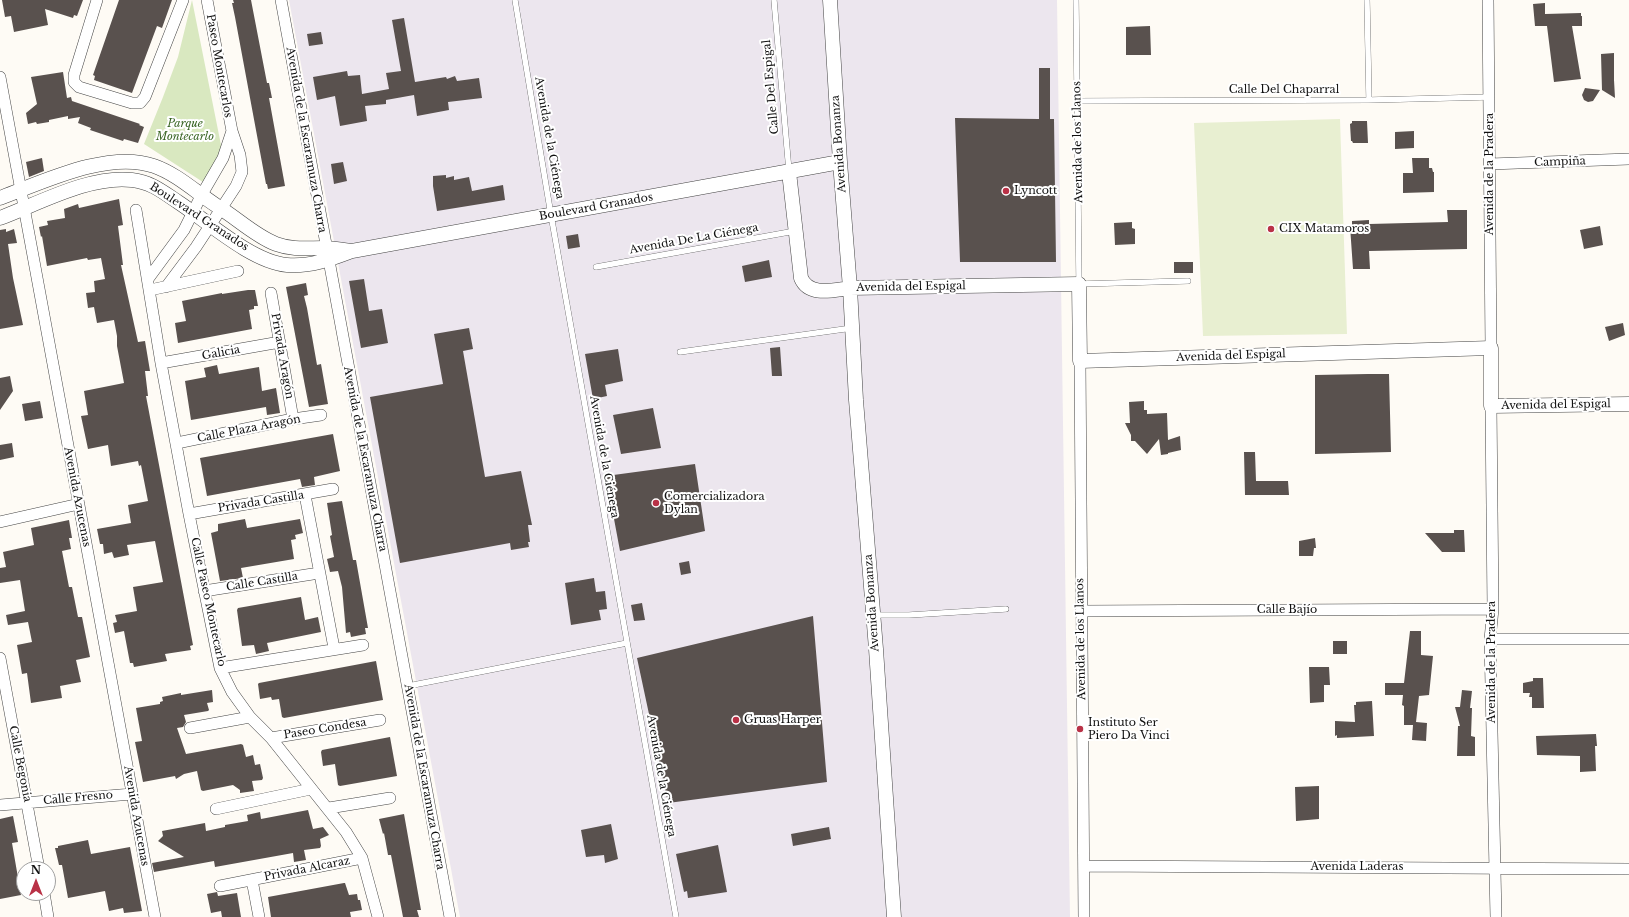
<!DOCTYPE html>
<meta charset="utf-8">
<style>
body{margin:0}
#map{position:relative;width:1629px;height:917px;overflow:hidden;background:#fefbf5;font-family:"Libre Baskerville",serif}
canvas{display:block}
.north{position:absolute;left:16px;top:861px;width:40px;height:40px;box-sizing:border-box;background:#fff;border:1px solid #a0a0a0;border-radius:50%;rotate:0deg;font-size:11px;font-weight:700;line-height:16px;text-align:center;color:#111}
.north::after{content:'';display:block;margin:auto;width:14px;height:18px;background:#b93146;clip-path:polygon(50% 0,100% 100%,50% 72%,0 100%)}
</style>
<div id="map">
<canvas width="1629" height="917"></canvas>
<div class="north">N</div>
</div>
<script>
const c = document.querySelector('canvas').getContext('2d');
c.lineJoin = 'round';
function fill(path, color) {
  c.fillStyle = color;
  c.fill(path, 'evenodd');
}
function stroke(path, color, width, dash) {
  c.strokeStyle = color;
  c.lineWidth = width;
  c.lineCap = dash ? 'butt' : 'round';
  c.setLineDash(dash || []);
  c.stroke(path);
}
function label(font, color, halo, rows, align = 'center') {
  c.font = font + ' "Libre Baskerville",serif';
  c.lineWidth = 4;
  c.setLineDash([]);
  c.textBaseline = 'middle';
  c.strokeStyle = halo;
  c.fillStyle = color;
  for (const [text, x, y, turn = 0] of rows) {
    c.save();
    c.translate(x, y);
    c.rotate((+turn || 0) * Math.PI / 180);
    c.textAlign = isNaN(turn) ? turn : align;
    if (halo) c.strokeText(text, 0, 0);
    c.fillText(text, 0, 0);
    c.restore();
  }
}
fill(new Path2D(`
 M289,0H1057L1070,917H460Z`), '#ece6ee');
fill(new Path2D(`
 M192,0L223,155L206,184L144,144L163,97L178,57Z`), '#d9e8c0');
fill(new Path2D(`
 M1340,119L1347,334L1203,336L1194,123Z`), '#e8efd1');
fill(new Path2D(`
 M2,0H83L77,16L74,15L73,18L45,9L48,25L14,32L11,16L5,17Z
 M119,0H172L162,28L157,26L132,93L94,80L95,76L93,75Z
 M233,0H251L267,83H269L272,98H269L285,186L268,189L267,184H266L235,17L232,3H234Z
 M1545,3V14L1581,13V16H1582V26H1572L1581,79L1554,82L1547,26H1535L1533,4Z
 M404,18L415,82L446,77L447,79L455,76L457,81L479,78L482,98L448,102L449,110L417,116L414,95L386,100V104L365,106L367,121L340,126L335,96L317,100L313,77L347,71L348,76L360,75L362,94L389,89L386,73L401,71L392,20Z
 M1150,26L1151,55H1126V27Z
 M321,32L323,44L309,46L307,34Z
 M1614,53V80L1615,98L1602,90L1601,54Z
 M1039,68H1050V119H1054L1056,262H960L955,118L1039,119Z
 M63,72L67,98L71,97L72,101L140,124L139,125L144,127L138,143L124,139L123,141L90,130L91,128L78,123L80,117L68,119V116L49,120V122L37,124L36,122L28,124L26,113L37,104L31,77Z
 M1585,88L1600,90L1593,101L1588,102L1584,100L1582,95Z
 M1352,121H1367L1368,143H1353L1352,141H1351L1350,124L1352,123Z
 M1414,131V148L1395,149V132Z
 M42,158L44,171L29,177L26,162Z
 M1412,158H1429V168H1432L1433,172H1434V192L1403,193V173H1413Z
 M343,162L347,181L334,184L331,164Z
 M446,175V178L454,176V180L469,177L472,191L503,185L505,200L437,211L433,186V176Z
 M119,199L123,225L118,226L123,265H121L138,342L145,341L150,371H145L148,396H146L193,645L190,646L191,650L165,654L167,661L134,667L133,663H130L124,631L115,633L113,623L117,622L115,615L137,611L133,587L163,582L155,541L127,545L129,555L114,558L112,552L104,554L103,544H100L97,529L131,523L128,505L148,501L141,465L139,466L138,461L111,466L108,445L88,449L81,416L88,415L84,391L124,383L117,346V336L114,320L97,323L94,307L88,308L86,293L95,292L94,281L105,279L101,258L88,260L87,258L47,266L42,236L41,237L39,227L48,225L47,221L65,218L64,209L78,204L79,208Z
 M1447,210H1467V249L1369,251L1370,269H1353L1350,226H1352V221L1369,220V224L1448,222Z
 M1132,222V228L1135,229V244L1115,245L1114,223Z
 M1600,226L1603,245L1584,249L1580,230Z
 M6,229V232L14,229L17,243L8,244L13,278L23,325L0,329V230Z
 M578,234L580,247L568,249L566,236Z
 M769,260L772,277L745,282L742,266Z
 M1174,262H1193V273H1174Z
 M364,279L369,311L382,309L388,343L361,348L349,281Z
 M306,283L308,295L304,296L307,308L317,365L321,364L328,404L309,407L286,287Z
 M248,290H255L258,306H254V309L249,310L252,329L178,343L175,323L186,321L182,301L222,293V294Z
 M1623,323L1625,335L1609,341L1605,327Z
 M469,328L473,349L463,351L485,477L521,471L532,525H528L530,542H528L529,547L511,550L510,543L400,563L370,397L443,384L434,334Z
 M780,347L782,376H772L770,348Z
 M618,349L623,381L605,385L607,396L593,399L585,354Z
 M217,365L219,374L259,367L262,391L276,388L280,413L267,415L266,407L191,420L185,381L206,377L204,368Z
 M1368,374H1389L1391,452L1315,454V375Z
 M10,376L13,391L0,410V378Z
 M40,401L43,418L25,421L22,404Z
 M1144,401V410H1147V414L1167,413L1168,440L1180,436L1181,450L1168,453V454L1161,455L1159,439L1147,454L1135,441H1131V435L1125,423H1130L1129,402Z
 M653,408L661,448L621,454L613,415Z
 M333,434L340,471L314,477L315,485L302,487L300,479L207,496L200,458Z
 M12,443L14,457L0,460V445Z
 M1244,452H1255L1256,481H1288L1289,495H1245Z
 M695,464L705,531L620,551L606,476Z
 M342,501L353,560H356L368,628H365L366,634L351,637L350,632L346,633L342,587L338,571L330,572L327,559L334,557L330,536L332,535L327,503Z
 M245,519L247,528L300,519L303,533L295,535L296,539L291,540L294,559L241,568L243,578L220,581L211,533L218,531V524Z
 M69,520L72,538H69L71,549L62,551L69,587H72L78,617H82L90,657L76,660L81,682L60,686L62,698L31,703L27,673L22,674L17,645L32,642L28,622L8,625L6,615L25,611L20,580L0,583V568L6,567L3,552L34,545L31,528Z
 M1454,530H1464L1465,552H1442L1425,533H1454Z
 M1315,538L1316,548H1314L1313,556H1299V541Z
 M689,561L691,573L681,575L679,563Z
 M594,578L596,592L605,591L607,609L599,610L601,620L571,625L565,583Z
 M301,597L305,620L318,617L321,632L267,643L269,651L256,654L254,645L242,646L237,610L238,608Z
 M642,603L645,620L634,621L631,605Z
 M813,616L827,782L668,803L637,658Z
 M1410,631H1421V655L1433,656L1429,695L1419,696L1416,722L1427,723L1426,741L1412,740L1413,725H1404V706L1402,705L1403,695H1385V683H1404Z
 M1333,641H1347V654H1333Z
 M376,661L383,700L284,718L282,717L279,699L272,700L271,697L260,699L258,684L259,683Z
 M1309,667H1329L1330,685H1324V702L1310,703Z
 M1533,678H1543L1544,708H1532V697H1529L1530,693H1523V683L1533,681Z
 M212,690L213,702L207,703L209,710L208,711L184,715L186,722L183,727L177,728L186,754L241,744L243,745L246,757L253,755L255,765L260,764L263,778L262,780L252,781L254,791L240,793V790L233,785L203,791L201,790L197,771L184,774L176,779L175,776L143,782L135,742L142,741L136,708L160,704V702L163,701L162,697L181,693V695Z
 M1462,690L1472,691L1470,708H1472L1471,736L1475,737V756H1457L1458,726H1460L1455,707H1460Z
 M1372,701L1374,736L1337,738V735L1335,736V721L1355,722L1354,705H1356V702Z
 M1596,734L1597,746H1595L1596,771L1580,772V756L1537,755L1536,736Z
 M390,737L397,776L340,786L338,785L335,764L323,766L321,752L322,750Z
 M1319,786V819L1296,821L1295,787Z
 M308,810L313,829L323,827L329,835L320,839L321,846L320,848L304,850L306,860L294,862L293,853L215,867L214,861L154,872L152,863L184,857L158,841L163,836L162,831L205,823L206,831L225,827V825L248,821L247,815L260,812L261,819Z
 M404,814L421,910H417L419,917H403L391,855H388L384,833L383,834L379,819Z
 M13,816L18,842L12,843L21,895L0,899V819Z
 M611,824L618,859L605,863L604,855L586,857L581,830Z
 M829,827L831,839L793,846L791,834Z
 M88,840L91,854L130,847L142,911L124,913L123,908L109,911L105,891L68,898L62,865H59L55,848H58V846Z
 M718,845L727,892L688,898L687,891L684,892L676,854Z
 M344,883H345L349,895L357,894L358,900H360L362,910L350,912L351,917H271L268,897Z
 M217,892L218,896L237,893L241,917H222L221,911L211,913L207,894Z`), '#59514e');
const service = new Path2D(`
 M515,0L551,215L676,917
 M774,0L789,171
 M1076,0L1079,284L1188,281
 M1367,0L1369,100
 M1077,101L1369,100L1490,97
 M596,267L795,231
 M680,352L852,328
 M873,615H909L1006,609
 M408,686L627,643`);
const minor = new Path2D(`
 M97,0L74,75V82L79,87L132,103H140L145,97L183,0
 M281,0L450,917
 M1488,0L1491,348
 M0,77L155,917
 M1490,164L1629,159
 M136,210L161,363L189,514L220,668L232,692L250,717L271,738L346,832L362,858L378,917
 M148,279L184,230L201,196L223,158L232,131
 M166,287L196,247L236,186L242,172L240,155L232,131L207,0
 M150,290L238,271
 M271,293L293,419
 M1080,361L1084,917
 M161,363L280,342
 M1491,406L1493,609L1490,639L1496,917
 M177,443L293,419L321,415
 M305,495L334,648
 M189,514L333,489
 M0,522L79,504
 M204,591L319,573
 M1081,611L1493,609
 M1490,639H1629
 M0,658L39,869
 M220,668L363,645
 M190,728L250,717
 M271,738L380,720
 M0,805L132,794
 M329,808L390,798
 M216,809L311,789
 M1084,866L1629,869
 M252,880L259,917
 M220,886L362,858
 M44,893L48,917`);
const tertiary = new Path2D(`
 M830,0L840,162L850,288L856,400L876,649L894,917
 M789,172L801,278C809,297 833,290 850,288L1079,284L1080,361L1491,348V406L1629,404
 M0,198C43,182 108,150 154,166C177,174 197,193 217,206C237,218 255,236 276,244C292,250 307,248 324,248C333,248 342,250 351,251
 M0,218C40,203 90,175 132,180C151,182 163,192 178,202C207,221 252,262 287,265C310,267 331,259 352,251L840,162`);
stroke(service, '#444', 6);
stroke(minor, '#444', 12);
stroke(tertiary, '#444', 15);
stroke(service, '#fff', 5.5);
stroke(minor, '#fff', 11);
stroke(tertiary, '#fff', 14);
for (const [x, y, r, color] of [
 [1006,191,4,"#b93146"],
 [1271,229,4,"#b93146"],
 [656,503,4,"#b93146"],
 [736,720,4,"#b93146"],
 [1080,729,4,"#b93146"]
]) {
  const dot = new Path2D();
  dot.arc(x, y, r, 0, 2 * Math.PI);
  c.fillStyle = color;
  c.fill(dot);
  stroke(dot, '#fff', 1.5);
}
label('11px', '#111', '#fff', [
 ["Paseo Montecarlos",219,66,80],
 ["Calle Del Espigal",771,87,-95],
 ["Calle Del Chaparral",1284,90],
 ["Avenida de la Ciénega",549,138,80],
 ["Avenida de la Escaramuza Charra",306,140,80],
 ["Avenida de los Llanos",1078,142,-91],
 ["Avenida Bonanza",839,144,-94],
 ["Campiña",1560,162,-2],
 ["Avenida de la Pradera",1490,174,-90],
 ["Boulevard Granados",596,207,-10],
 ["Boulevard Granados",199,217,33],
 ["Avenida De La Ciénega",694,239,-10],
 ["Avenida del Espigal",911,287,-1],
 ["Galicia",221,353,-10],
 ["Privada Aragón",282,356,80],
 ["Avenida del Espigal",1231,356,-2],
 ["Avenida del Espigal",1556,405,-1],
 ["Calle Plaza Aragón",249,429,-11],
 ["Avenida de la Ciénega",604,457,80],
 ["Avenida de la Escaramuza Charra",365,459,79],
 ["Avenida Azucenas",77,497,79],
 ["Privada Castilla",261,502,-9],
 ["Calle Castilla",262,582,-9],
 ["Calle Paseo Montecarlo",208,602,78],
 ["Avenida Bonanza",872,603,-94],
 ["Calle Bajío",1287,610],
 ["Avenida de los Llanos",1081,639,-91],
 ["Avenida de la Pradera",1492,662,-90],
 ["Paseo Condesa",325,729,-9],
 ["Calle Begonia",20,764,79],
 ["Avenida de la Ciénega",661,776,80],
 ["Avenida de la Escaramuza Charra",424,777,80],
 ["Calle Fresno",78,798,-5],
 ["Avenida Azucenas",136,816,80],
 ["Avenida Laderas",1357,867],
 ["Privada Alcaraz",307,869,-11]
]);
label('italic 11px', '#396524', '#fff', [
 ["Parque",185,124],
 ["Montecarlo",185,137]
]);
label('11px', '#111', '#fff', [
 ["Lyncott",1014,191],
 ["CIX Matamoros",1279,229],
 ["Comercializadora",664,497],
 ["Dylan",664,510],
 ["Gruas Harper",744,720],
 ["Instituto Ser",1088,723],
 ["Piero Da Vinci",1088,736]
], 'left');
</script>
